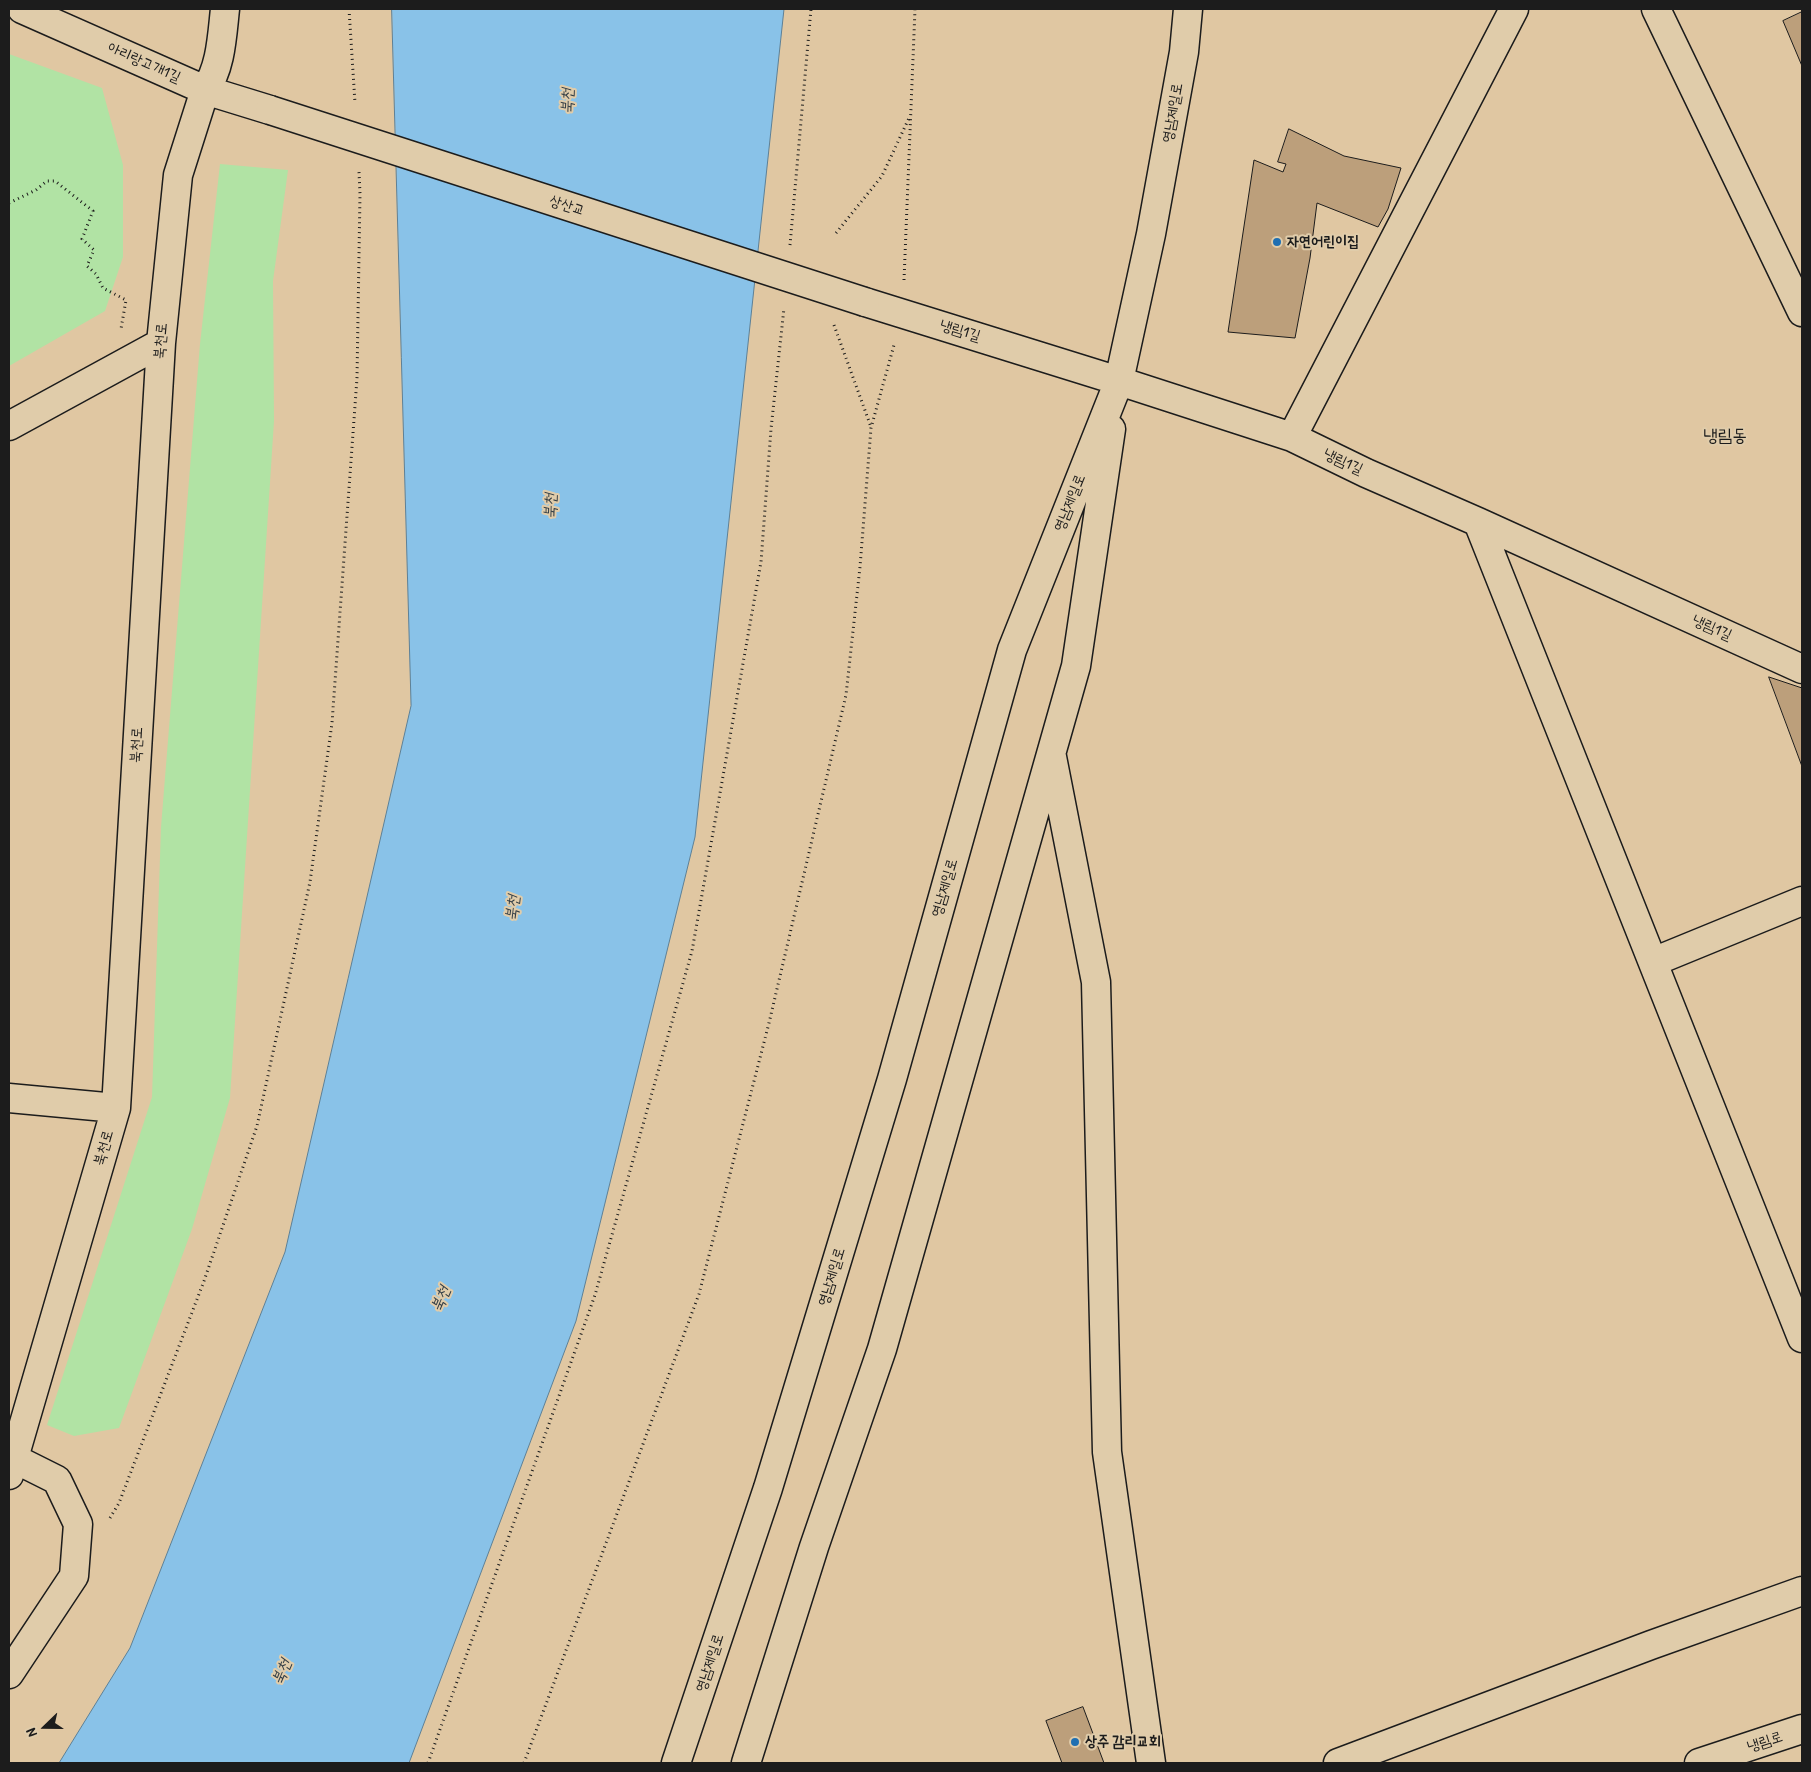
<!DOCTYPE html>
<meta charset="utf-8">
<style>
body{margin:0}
#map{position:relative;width:1811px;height:1772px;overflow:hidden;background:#e0c7a2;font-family:"Patrick Hand",sans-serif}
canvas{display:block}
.frame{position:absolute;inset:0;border:10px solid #1c1c1c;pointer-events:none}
.north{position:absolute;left:20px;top:1702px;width:50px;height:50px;-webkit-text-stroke:4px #e0ccaa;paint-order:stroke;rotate:248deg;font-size:14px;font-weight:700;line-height:20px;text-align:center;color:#1c1c1c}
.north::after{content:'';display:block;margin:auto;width:18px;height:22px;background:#1c1c1c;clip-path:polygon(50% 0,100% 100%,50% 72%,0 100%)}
</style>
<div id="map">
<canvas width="1811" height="1772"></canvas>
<div class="frame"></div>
<div class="north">N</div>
</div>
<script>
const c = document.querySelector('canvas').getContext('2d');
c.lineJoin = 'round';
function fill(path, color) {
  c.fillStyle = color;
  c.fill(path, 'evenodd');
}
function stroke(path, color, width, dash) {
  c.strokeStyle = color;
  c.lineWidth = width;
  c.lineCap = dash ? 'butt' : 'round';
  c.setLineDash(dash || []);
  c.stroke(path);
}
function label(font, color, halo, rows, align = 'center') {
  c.font = font + ' "Patrick Hand","Poor Story",sans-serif';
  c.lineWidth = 4;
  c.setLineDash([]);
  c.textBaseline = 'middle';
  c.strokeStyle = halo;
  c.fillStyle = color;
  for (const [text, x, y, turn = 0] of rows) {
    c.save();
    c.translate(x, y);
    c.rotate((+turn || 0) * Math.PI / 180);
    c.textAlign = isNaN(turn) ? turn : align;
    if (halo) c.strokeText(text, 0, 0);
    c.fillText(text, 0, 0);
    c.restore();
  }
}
fill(new Path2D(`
 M9,54L102,88L123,165V257L105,311L9,366Z
 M220,164L288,170L273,281L274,421L230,1098L192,1229L119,1428L74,1436L47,1425L152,1097L161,827L200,344Z`), '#b1e3a4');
const water = new Path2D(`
 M392,9H784L695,837L576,1321L409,1763H59L130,1648L285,1252L411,706Z`);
fill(water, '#89c2e8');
stroke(water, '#5d8096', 1);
const building = new Path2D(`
 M1802,12V66L1783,21Z
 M1289,129L1344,156L1401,168L1388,209L1378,227L1317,203L1310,258L1295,338L1228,332L1254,160L1283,172L1286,164L1278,162Z
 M1769,677L1802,688V766Z
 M1083,1707L1104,1763H1062L1046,1721Z`);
fill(building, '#bc9f7b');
stroke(building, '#1c1c1c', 1);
const minor = new Path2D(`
 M22,9L205,90L270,110
 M1656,9L1802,312
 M865,302L1119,381L1292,437L1366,473L1478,522L1802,669
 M9,426L161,343
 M1292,437L1514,9
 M1478,522L1802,1338
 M1052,757L1096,982L1107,1452L1151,1763
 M1653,962L1802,901
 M9,1098L116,1108
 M9,1456L57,1480L78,1524L74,1576L9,1674
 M9,1475L116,1108L161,343L178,175L205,90C221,68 222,36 225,9
 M676,1763L768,1488L892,1079L1012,650L1119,381L1151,234L1184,52L1188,9
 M746,1763L814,1547L882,1349L1076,666L1111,429
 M1338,1763L1651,1645L1802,1591
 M1699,1763L1802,1729`);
stroke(minor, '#1c1c1c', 31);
stroke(new Path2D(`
 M349,9L355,103
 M9,203L36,190L47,181H55L93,211L82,239L94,250L87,266L96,274L103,288L126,300L121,329
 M836,233L882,176L909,118
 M790,245L811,9
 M904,280L915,9
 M834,325L871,427
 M110,1518L119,1503L204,1281L257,1126L310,882L332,723L357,378L360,194L359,172
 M428,1763L595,1295L692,951L761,562L771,429L784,308
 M524,1763L699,1294L769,1023L846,695L860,567L871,428L894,345`), '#1c1c1c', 3, [1, 4]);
stroke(minor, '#e0ccaa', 28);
const minorBridge = new Path2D(`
 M270,110L865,302`);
stroke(minorBridge, '#1c1c1c', 31, []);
stroke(minorBridge, '#e0ccaa', 28);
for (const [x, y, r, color] of [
 [1277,242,5,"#1f6fb2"],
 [1075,1742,5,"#1f6fb2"]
]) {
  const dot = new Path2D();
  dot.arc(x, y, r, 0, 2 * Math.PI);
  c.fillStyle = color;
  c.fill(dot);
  stroke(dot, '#e0ccaa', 2);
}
label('15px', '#1c1c1c', '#e0ccaa', [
 ["아리랑고개1길",144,63,24],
 ["영남제일로",1173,113,-80],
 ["상산교",567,206,18],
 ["냉림1길",960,331,17],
 ["북천로",161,341,-85],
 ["냉림1길",1343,462,25],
 ["영남제일로",1070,503,-68],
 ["냉림1길",1712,628,24],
 ["북천로",137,745,-87],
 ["영남제일로",945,888,-74],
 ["북천로",104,1148,-74],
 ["영남제일로",832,1277,-73],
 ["영남제일로",710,1663,-72],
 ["냉림로",1765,1742,-18]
]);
label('bold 15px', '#1c1c1c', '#e0ccaa', [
 ["자연어린이집",1287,242],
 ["상주 감리교회",1085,1742]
], 'left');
label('italic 16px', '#323d45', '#e0ccaa', [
 ["북천",568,101,-88],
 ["북천",551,506,-88],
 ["북천",513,908,-83],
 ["북천",441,1299,-67],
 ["북천",282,1672,-67]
]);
label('18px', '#1c1c1c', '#e0ccaa', [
 ["냉림동",1725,436]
]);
</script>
